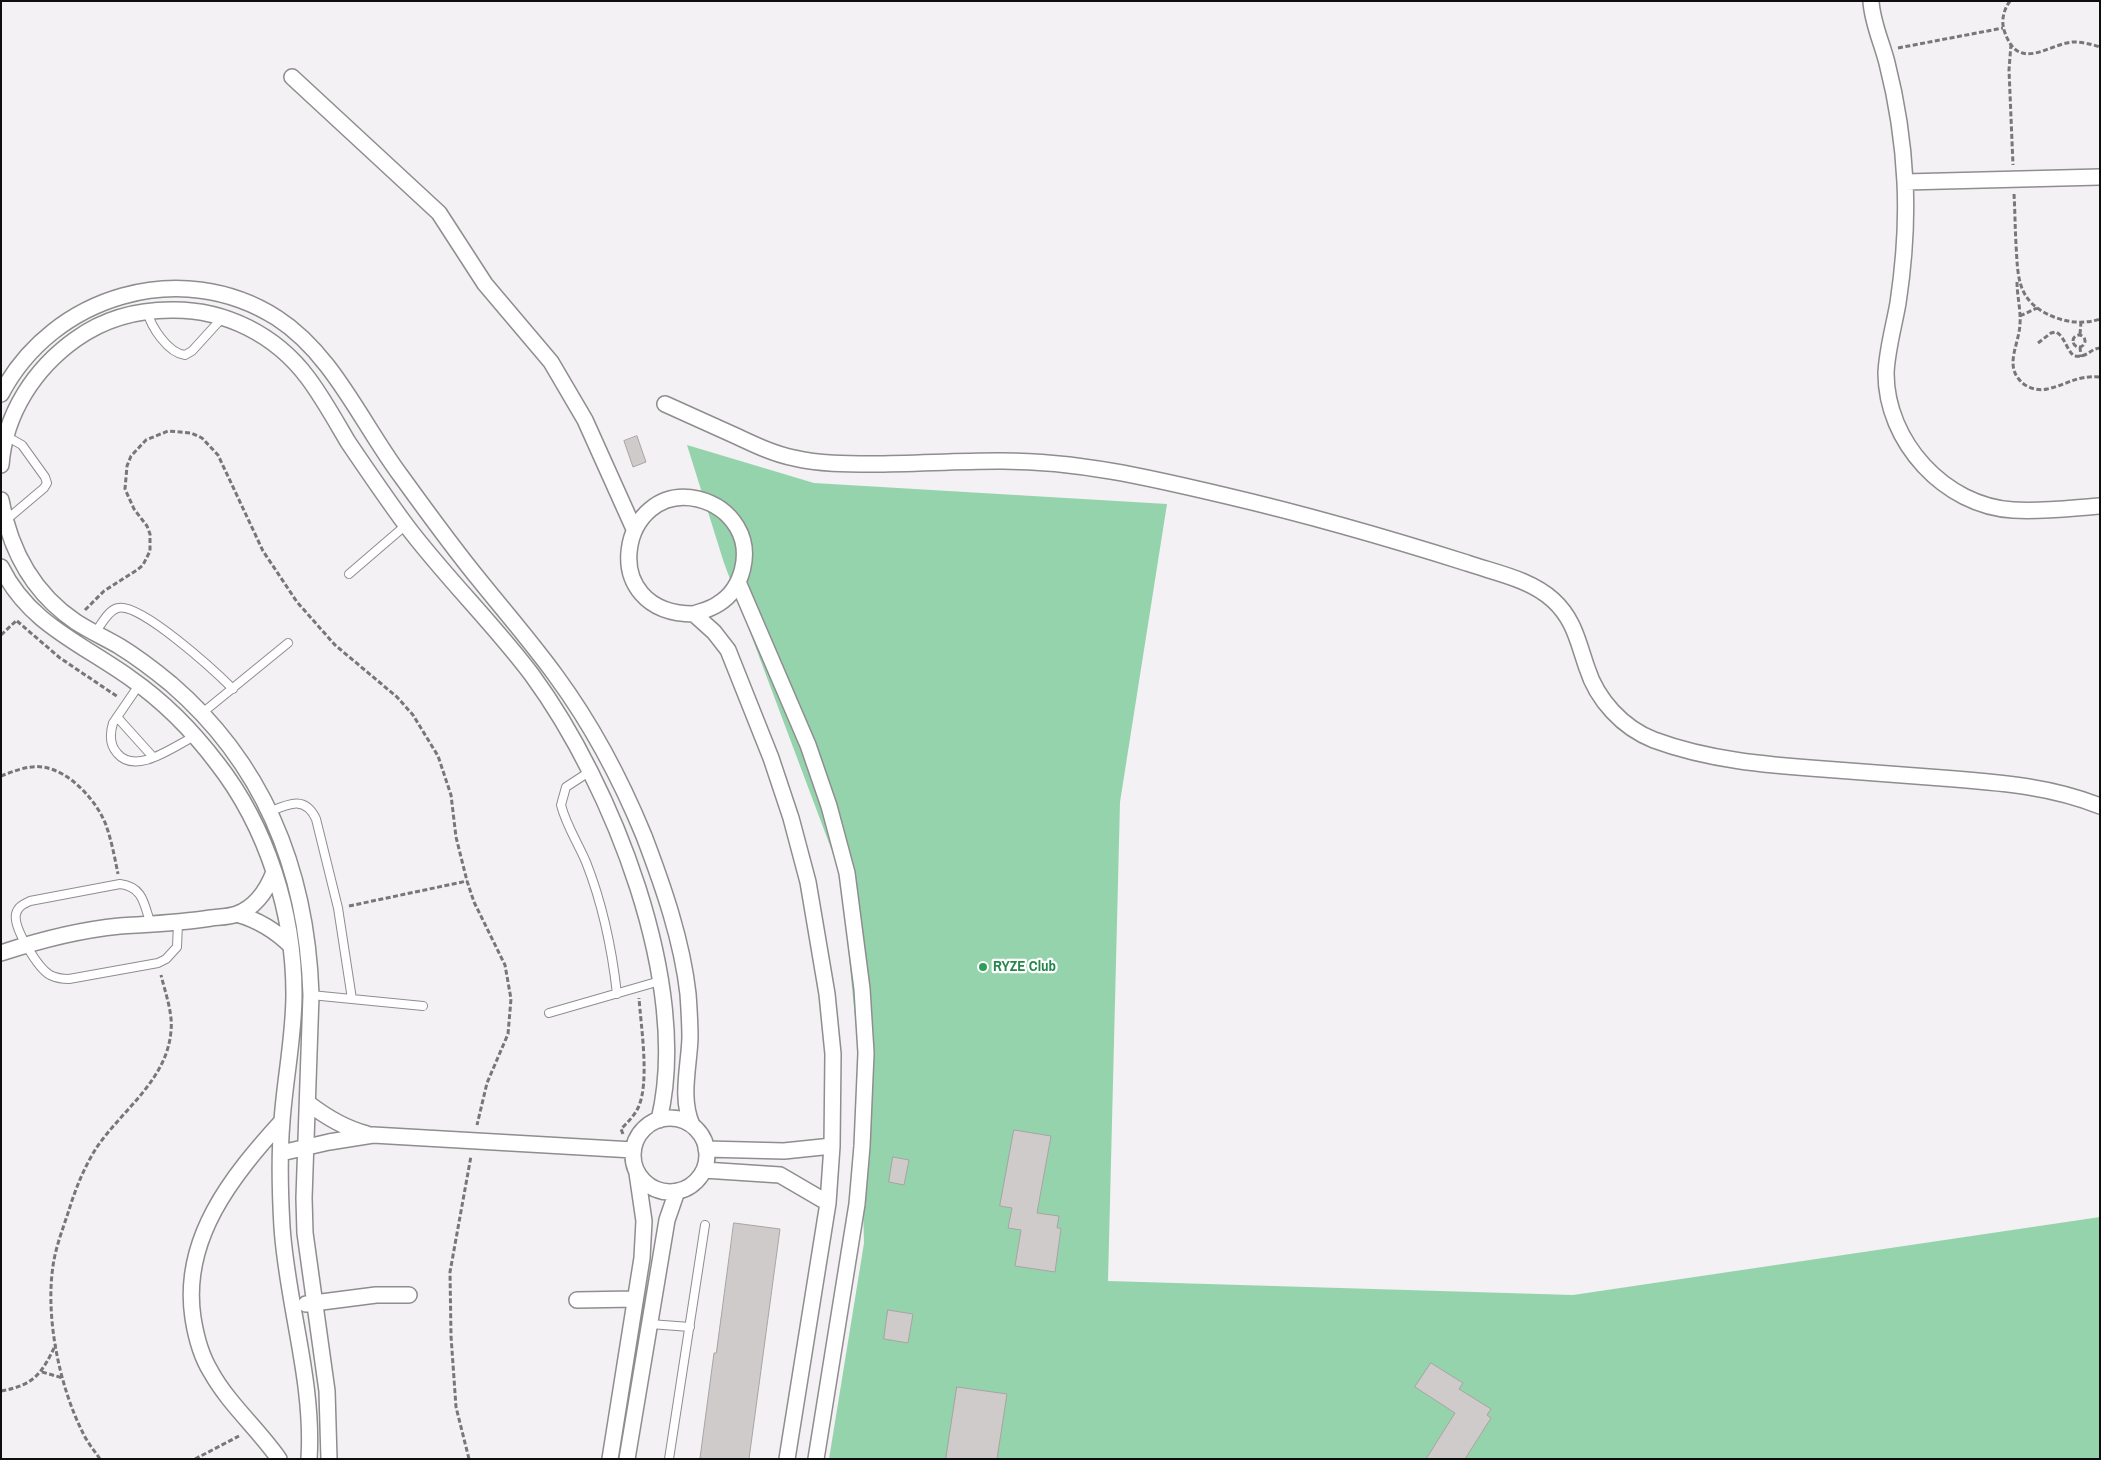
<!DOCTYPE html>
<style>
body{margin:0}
#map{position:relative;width:2101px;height:1460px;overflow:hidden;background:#f3f1f4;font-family:"Archivo Narrow",sans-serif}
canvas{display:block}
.frame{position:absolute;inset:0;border:2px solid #0f0e0f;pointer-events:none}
</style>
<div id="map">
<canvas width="2101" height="1460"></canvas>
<div class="frame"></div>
</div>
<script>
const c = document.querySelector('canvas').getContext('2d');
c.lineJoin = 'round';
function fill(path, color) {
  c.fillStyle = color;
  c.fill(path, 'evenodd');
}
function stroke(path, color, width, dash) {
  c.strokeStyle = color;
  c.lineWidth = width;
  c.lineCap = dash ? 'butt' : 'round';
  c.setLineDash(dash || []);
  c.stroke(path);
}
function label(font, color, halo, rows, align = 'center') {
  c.font = font + ' "Archivo Narrow",sans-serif';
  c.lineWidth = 4.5;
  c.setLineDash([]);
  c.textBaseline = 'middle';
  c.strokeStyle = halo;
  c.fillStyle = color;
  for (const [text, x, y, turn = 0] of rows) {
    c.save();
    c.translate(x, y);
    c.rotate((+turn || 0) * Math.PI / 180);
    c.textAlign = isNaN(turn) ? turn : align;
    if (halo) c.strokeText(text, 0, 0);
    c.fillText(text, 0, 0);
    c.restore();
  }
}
fill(new Path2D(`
 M687,445L814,483L1167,504L1120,802L1108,1281L1573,1295L2100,1217V1459H829L864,1243L859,1059L841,875L724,563Z`), '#95d3ad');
const building = new Path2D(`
 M637,436L646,462L633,467L624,441Z
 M1014,1130L1051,1136L1037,1213L1059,1216L1057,1228H1061L1055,1272L1015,1266L1021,1230L1008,1228L1012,1208L1000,1206Z
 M893,1157L909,1160L904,1185L889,1182Z
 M734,1223L780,1229L749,1459H707L700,1458L714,1353H716Z
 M888,1310L913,1314L908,1343L884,1339Z
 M1431,1363L1463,1383L1459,1389L1491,1409L1487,1415L1491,1418L1465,1459H1426L1455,1413L1415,1387Z
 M957,1387L1007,1394L997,1459H946Z`);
fill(building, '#cecbca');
stroke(building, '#a8a4a3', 1);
const service = new Path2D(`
 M147,311C151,327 168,353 185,355L192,351L223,317
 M5,521L44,488L47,483L45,477L22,445L6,436
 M349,574L406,525
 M95,633C101,625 108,610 118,608C140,602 216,672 233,689
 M139,685L113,723C110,733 109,744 117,753C136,776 174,746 195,736
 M201,714L288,643
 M117,717L153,757
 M589,772L566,787L561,805C566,825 578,843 586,862C603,905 612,949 617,994
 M269,812C288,804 305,795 316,819L338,908L352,999
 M151,925C144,905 144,887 120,884L30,901C24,904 18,906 16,914C13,928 38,968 50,975C56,978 63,979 69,979L158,963L166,959L177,947L178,923
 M311,995L423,1006
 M549,1013L660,981
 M650,1324L690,1327
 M669,1459L705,1225`);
const minor = new Path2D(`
 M1871,1C1872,22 1882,43 1887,63C1897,102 1903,142 1905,182C1907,222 1904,263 1898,303C1894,326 1887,350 1886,373C1886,442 1945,506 2013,510C2042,512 2071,508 2100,506
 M292,77L439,213L485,284L551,362L585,420L634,529
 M1905,182L2100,177
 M1,394C53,295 182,257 277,318C333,354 362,424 401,476C427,512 453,548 481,582C506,613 532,643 556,676C592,725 621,780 644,836C663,886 682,940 688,994C689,1008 690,1024 690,1038C689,1067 680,1098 692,1125
 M665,404C689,415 712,425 736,436C755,445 774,454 794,458C820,464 846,464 872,464C913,464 955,461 997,461C1075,460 1151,478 1227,496C1308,515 1388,538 1467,563C1496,573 1530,579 1553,600C1574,619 1578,642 1587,668C1597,700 1623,728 1654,740C1708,760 1766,765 1823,769C1867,772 1911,776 1955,779C2005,783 2052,787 2100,806
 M1,465C5,413 35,368 76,339C104,319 138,310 171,310C225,309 276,335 308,378C323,398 335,420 348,442C367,470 386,498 406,525C445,577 493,623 532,675C612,784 692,985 659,1120
 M1,500C10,550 33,593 76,622C90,631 105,638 119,646C137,657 154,670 171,684C265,765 307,873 311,995L304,1198L305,1233L327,1391L329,1459
 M1,567C29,624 81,643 130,678C163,701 192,730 217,763C267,827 294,913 294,994C294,1037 285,1078 282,1121C279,1156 280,1192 282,1227C287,1304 314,1381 309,1459
 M738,582L808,745L829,806L847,873L862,989L866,1053L862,1146L857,1204L816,1459
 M694,614C702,611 711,609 718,604C743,589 752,552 737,527C728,512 714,503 698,499C620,481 594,614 694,614L714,632L728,650L771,758L791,818L808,882L827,994L833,1054L832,1146L828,1203L787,1459
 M237,914C258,920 275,930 291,946
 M1,953C40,940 79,930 120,926C151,924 180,923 211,918C219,917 229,917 237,914C256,907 267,890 274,872
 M308,1103C326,1117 344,1128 367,1134
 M633 1155a37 37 0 1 1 74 0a37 37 0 1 1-74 0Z
 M706,1149L784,1151L832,1146
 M281,1153L329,1142L373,1135L633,1150
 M704,1170L780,1175L828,1203
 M577,1300L635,1299
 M306,1304L376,1295H409
 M279,1459C258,1429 228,1403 211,1372C201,1356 196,1337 193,1318C181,1239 232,1176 282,1121
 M610,1459L642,1258L644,1221L637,1173
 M627,1459L667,1220L677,1191`);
stroke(service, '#8f8d8f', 10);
stroke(minor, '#8f8d8f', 18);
stroke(new Path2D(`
 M2010,1C2004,9 2001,20 2004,30C2018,74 2047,44 2073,42C2082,42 2091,44 2100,47
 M2011,44L2009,70L2013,165
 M1898,48L2003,28
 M2014,194C2015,210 2015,227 2016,244C2018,279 2017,302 2054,317C2069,323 2085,324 2100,319
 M2017,282C2017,296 2021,310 2020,324C2019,346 2002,368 2025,385C2032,389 2040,391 2047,389C2067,385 2076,375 2100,377
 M2020,316L2037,308
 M2080,334L2081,322
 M2073 341a6 6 0 1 1 12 0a6 6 0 1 1-12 0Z
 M2038,343L2051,333L2056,332C2065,337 2066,349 2074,356C2088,358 2089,349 2100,348
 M2080,347L2081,357
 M85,610L104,591L137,570L143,565L150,551V534L147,526L134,509L125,489L127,466L131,456L146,440L168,431L191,433L202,438L218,455L263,551L297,602L335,645L397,697L413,715L438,756L451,795L456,837L467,881L474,902L505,965L511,999L508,1034L487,1083L477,1125
 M17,621L60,658L118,697
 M1,635L17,620
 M1,776C14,771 29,765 42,767C70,770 99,803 107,828C112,843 115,859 118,874
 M349,906L467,881
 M623,1134L621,1129C628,1122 634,1116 638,1108C650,1083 641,1027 639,998
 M42,1372L63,1378
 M1,1391C35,1385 42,1373 56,1344
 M100,1459C94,1450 87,1442 83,1433C59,1386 44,1313 54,1260C57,1244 63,1228 68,1213C75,1190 84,1167 97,1147C123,1109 167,1080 171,1031C173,1013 165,992 161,975
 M195,1459L239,1436
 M469,1459L456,1407L451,1336L450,1272L471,1156`), '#777678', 3, [5, 2.5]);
stroke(service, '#fff', 8);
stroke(minor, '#fff', 15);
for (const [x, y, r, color] of [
 [983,967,5,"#2e9e5b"]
]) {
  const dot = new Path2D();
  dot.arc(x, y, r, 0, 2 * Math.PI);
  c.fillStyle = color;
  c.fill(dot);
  stroke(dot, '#fff', 2);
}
label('bold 15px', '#27864d', '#fff', [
 ["RYZE Club",993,967]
], 'left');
</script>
